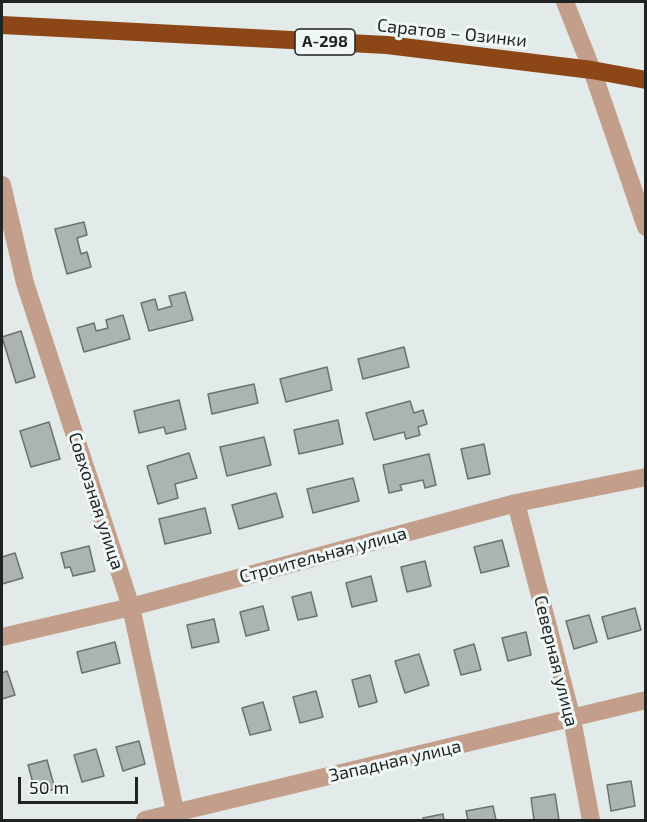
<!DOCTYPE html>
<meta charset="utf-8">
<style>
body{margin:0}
#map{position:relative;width:647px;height:822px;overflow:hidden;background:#e2ebe9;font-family:"Exo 2",sans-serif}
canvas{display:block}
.frame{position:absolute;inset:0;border:3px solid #1f2322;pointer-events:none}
.scale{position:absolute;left:18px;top:777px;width:120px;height:27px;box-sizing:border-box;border:3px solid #1f2322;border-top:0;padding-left:8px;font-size:18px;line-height:21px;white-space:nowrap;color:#1f2322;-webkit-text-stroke:4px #eff8f6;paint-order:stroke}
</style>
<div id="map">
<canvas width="647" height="822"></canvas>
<div class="frame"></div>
<div class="scale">50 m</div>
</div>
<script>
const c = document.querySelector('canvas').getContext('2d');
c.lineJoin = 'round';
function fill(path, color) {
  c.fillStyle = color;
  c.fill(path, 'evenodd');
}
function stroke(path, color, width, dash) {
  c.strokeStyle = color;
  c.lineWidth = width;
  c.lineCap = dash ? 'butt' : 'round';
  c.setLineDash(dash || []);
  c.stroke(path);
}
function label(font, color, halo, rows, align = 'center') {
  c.font = font + ' "Exo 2",sans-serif';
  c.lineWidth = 6;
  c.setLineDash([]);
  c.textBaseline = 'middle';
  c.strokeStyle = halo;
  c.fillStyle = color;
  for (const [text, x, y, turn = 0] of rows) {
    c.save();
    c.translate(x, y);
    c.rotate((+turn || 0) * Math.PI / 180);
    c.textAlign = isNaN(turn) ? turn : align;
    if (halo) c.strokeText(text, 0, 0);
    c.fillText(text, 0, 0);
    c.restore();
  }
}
const building = new Path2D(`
 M84,222L87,235L77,238L81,254L87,252L91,267L67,274L55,229Z
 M185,292L193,320L149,331L141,303L155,299L158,310L172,306L169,296Z
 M123,315L130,339L84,352L77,328L94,323L96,331L108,328L106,320Z
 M21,331L35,377L16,383L2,337Z
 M404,347L409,367L363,379L358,359Z
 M327,367L332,390L286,402L280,379Z
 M254,384L258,403L212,414L208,394Z
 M179,400L186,429L166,434L164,427L139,433L134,411Z
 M410,401L414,413L423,410L427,424L418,427L420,435L406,439L404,432L374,440L366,413Z
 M338,420L343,444L299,454L294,430Z
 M49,422L60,459L31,467L20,431Z
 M264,437L271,465L227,476L220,447Z
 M484,444L490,474L468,479L461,449Z
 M189,453L197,478L175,484L178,498L158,504L147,466Z
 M429,454L436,485L425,488L423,480L400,485L402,490L389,493L383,465Z
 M353,478L359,501L313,513L307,489Z
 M276,493L283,517L239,529L232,505Z
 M205,508L211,533L165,544L159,519Z
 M502,540L509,566L481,573L474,547Z
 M89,546L95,571L73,576L70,567L65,568L61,553Z
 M15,553L23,578L2,584V557Z
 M425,561L431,586L407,592L401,567Z
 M371,576L377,601L352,607L346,583Z
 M311,592L317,616L298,620L292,597Z
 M263,606L269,630L246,636L240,612Z
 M635,608L641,630L608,639L602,617Z
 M589,615L597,642L574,649L566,621Z
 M214,619L219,642L192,648L187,625Z
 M526,632L531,655L508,661L502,638Z
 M115,642L120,663L82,673L77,652Z
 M474,644L481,670L461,675L454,650Z
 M419,654L429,685L405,693L395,661Z
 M7,671L15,695L2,699V673Z
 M370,675L377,702L359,707L352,680Z
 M316,691L323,717L300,723L293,697Z
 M263,702L271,730L250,735L242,708Z
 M139,741L145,764L123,771L116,747Z
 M96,749L104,776L82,782L74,755Z
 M47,760L55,789L36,794L28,765Z
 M631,781L635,806L611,811L607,785Z
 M555,794L559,820H534L531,798Z
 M493,806L496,820H468L466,811Z
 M443,814L444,820H424L423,818Z`);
fill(building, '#acb4b3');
stroke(building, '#6a7270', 1.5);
stroke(new Path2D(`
 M565,2L592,70L646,227
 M2,185L25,283L131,607L177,820
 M516,503L572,719L591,820
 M2,637L131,607L516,503L646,477
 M145,820L646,700`), '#c29e8b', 18);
stroke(new Path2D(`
 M2,25L387,45L592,70L646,80`), '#8d4717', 18);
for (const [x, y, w] of [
 [325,42,60]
]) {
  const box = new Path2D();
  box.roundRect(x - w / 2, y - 13, w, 26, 4.5);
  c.fillStyle = '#eff8f6';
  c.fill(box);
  stroke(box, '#1f2322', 1.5);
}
label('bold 16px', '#1f2322', null, [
 ["А-298",325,42]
]);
label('18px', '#1f2322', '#eff8f6', [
 ["Саратов – Озинки",452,33,6],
 ["Совхозная улица",96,501,72],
 ["Строительная улица",323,555,-15],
 ["Северная улица",556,661,76],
 ["Западная улица",395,761,-13]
]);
</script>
